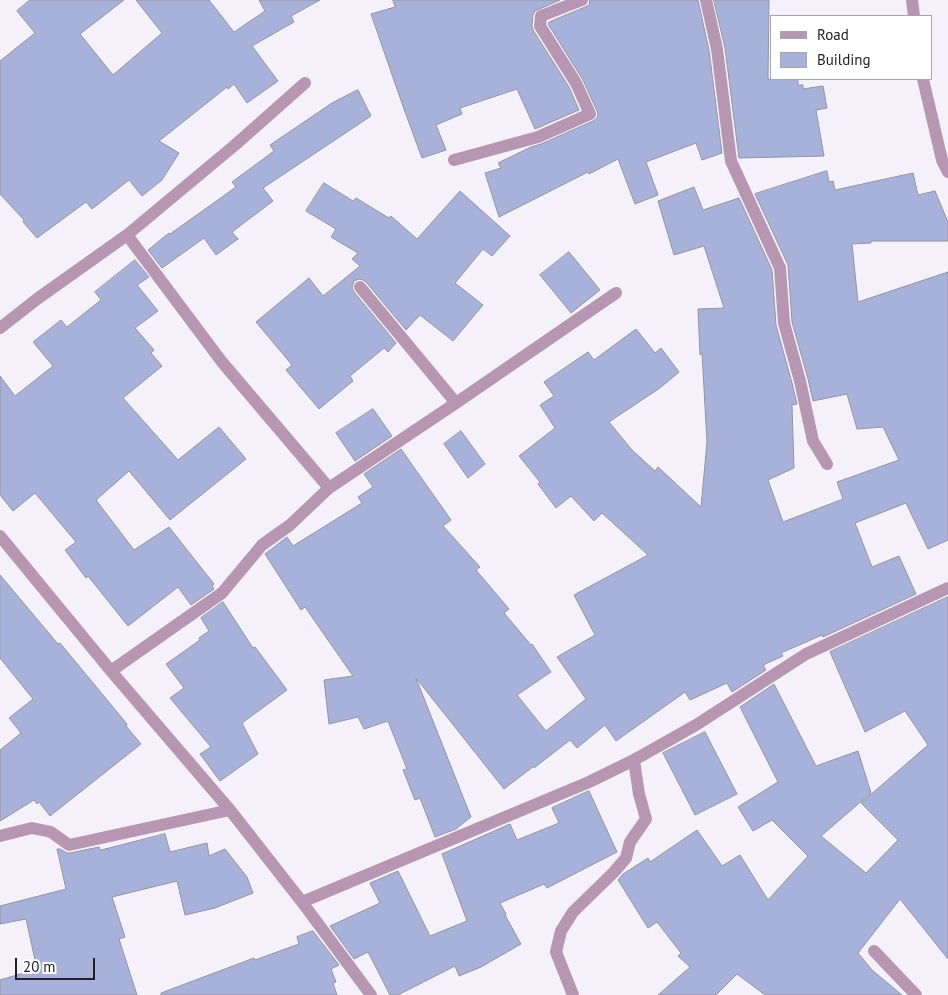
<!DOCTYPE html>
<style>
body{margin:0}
#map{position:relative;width:948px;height:995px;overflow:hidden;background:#f5f1fb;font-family:"PT Sans",sans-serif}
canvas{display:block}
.legend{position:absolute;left:770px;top:15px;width:162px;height:65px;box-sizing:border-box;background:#fff;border:1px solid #a6a6a7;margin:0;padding:6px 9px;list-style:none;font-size:15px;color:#212024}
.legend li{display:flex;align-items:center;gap:10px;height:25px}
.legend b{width:25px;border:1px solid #a6a6a7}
.scale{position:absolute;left:15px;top:958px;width:80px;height:22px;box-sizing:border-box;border:2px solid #212024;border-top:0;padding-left:6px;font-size:15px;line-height:18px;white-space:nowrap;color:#212024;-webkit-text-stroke:4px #fff;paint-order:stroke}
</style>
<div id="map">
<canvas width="948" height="995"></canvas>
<ul class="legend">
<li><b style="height:6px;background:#b696b1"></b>Road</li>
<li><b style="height:14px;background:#a8b1d9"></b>Building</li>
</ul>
<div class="scale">20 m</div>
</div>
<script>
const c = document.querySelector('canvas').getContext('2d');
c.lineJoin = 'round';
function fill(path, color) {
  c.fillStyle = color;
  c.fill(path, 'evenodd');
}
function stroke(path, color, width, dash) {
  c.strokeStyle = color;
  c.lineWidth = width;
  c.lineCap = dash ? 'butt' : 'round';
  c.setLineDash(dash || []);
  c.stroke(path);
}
const building = new Path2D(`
 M30,0H124L80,34L113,75L162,33L136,0H209L234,32L265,11L259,0H320L291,16L294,22L252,46L278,81L247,103L234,84L228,89L227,87L159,141L179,153L162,180L142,196L129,180L92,209L86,202L37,238L23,222L24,220L0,194V61L35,33L17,11Z
 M393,0H560L535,11L533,15L532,26L533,30L569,87L579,110L535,129L517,89L460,108L462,114L436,125L446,150L422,158L405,112L371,14L395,7Z
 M590,0H698L709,50L722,153L702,160L696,143L646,162L658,195L635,204L618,159L589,174L588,172L499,217L485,173L501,168L498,163L531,147L541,144L593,121L597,118L598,114L597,111L583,80L548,24L549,22L585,7L589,5Z
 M714,0H769L768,79H798V85H803V89L823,86L827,108L816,110L824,156L739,158L725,48Z
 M358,90L371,116L263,188L273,201L232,232L238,239L216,255L204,238L162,268L148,250L169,233L170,234L236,187L232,182L274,151L270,145L332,103Z
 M827,171L829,182L833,181L835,190L913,173L918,195L935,191L948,222V241H871V243L852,244L858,302L948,272V540L928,549L906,503L855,523L872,567L899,556L916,594L823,637L822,635L781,653L783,656L763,665L766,670L732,692L727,683L690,700L685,692L616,741L605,725L577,748L570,740L534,768V766L504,789L416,678L471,817L456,829L435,837L420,798L415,800L403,770L407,769L388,721L364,729L358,717L329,724L324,680L353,676L305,607L301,610L265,554L287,537L293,546L362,503L358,497L373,487L364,474L401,449L451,520L443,526L480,567L476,570L509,609L504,613L531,645L532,644L551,672L517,695L546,731L586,699L557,657L595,635L574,595L648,555L602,513L594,521L571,496L556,508L538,484L540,482L519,456L555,428L540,405L554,396L544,382L588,352L594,360L636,329L655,353L661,348L679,372L660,388L609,422L632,450L655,471L658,467L701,507L707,442L702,353L700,355L698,309L724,308L704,246L674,255L658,201L694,187L703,210L739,198L772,270L776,325L792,383L797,404L792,405L794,468L768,480L783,522L843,499L837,482L899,460L883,427L857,429L847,394L813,401L808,379L792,322L788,265L755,194Z
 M324,183L353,201L356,198L389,218L391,216L417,239L460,191L510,236L492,256L483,249L455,283L483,305L453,341L420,315L406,330L366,282L363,280L359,279L354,281L352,288L354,292L396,343L388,352L384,348L350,376L353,381L319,409L286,370L292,365L256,322L309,278L323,296L360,266L352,259L358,253L331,237L336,229L306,211Z
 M569,252L600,290L571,313L540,275Z
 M135,260L149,277L137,285L158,311L135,328L154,350L151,353L162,366L123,398L178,460L219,427L246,459L170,520L129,471L96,500L134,550L169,527L214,584L212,586L214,589L191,605L178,587L128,626L88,576L86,578L65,550L76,542L35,493L13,511L0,495V376L15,396L53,366L33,342L61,320L67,327L101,300L95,292Z
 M373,409L392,436L355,461L336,433Z
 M461,431L485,464L468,478L444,444Z
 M0,575L58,644L60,643L127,724L126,726L141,744L50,816L39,802L37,804L34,800L0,821V750L21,733L9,718L33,699L0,658Z
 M948,597V959L900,899L858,953L872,970L902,995H765L737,974L716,995H658L690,967L678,956L681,953L657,922L648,928L618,880L623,874L648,858L650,862L697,830L722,866L740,855L768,900L808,856L772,820L753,831L738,807L778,782L740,707L774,684L816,766L858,751L871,793L821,836L866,873L898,840L861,803L928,745L905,711L865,732L830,652Z
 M223,602L253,648L255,647L287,690L242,723L258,754L220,781L200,754L211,747L170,698L184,688L166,664L200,640L199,638L209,631L201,618Z
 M705,732L737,794L695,815L663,753Z
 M589,791L617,852L547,888L544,884L500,903L506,914L505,915L521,944L481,967L459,976L455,966L398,995H390L368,952L354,959L330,926L380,903L370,883L398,871L430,936L467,921L442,854L510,824L517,840L559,823L552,808Z
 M165,834L170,852L207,843L209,856L225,849L247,877L253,893L215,908L185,915L177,881L112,897L125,937L119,939L137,995H0V980L37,969L26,919L0,924V906L66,889L57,849H60L67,853H70L99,847L100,850Z
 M313,931L339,965L331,969L336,982L333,983L337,995H161V993L254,958L255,960L299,944L297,937Z`);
fill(building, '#a8b1d9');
stroke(building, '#93959e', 1);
stroke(new Path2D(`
 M706,0L717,49L731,161L780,268L784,323L800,381L813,441L827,464
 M912,0L914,16
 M923,79L942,160L948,172
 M454,160L538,137L590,114L576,83L540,26L541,16L582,0
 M127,235L222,362L329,488
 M360,287L456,403
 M0,328L37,299L127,235L235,145L305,83
 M0,536L111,671L230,810L302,902L371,995
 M111,671L222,593L262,545L290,525L329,488L456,403L616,293
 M0,836L32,828L51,832L69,845L230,810
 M302,902L589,782L634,760L696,725L806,654L948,588
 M874,951L916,995
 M573,995L556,952L561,931L573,912L614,872L626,858L630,842L646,819L639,794L634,760`), '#b696b1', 12);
</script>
